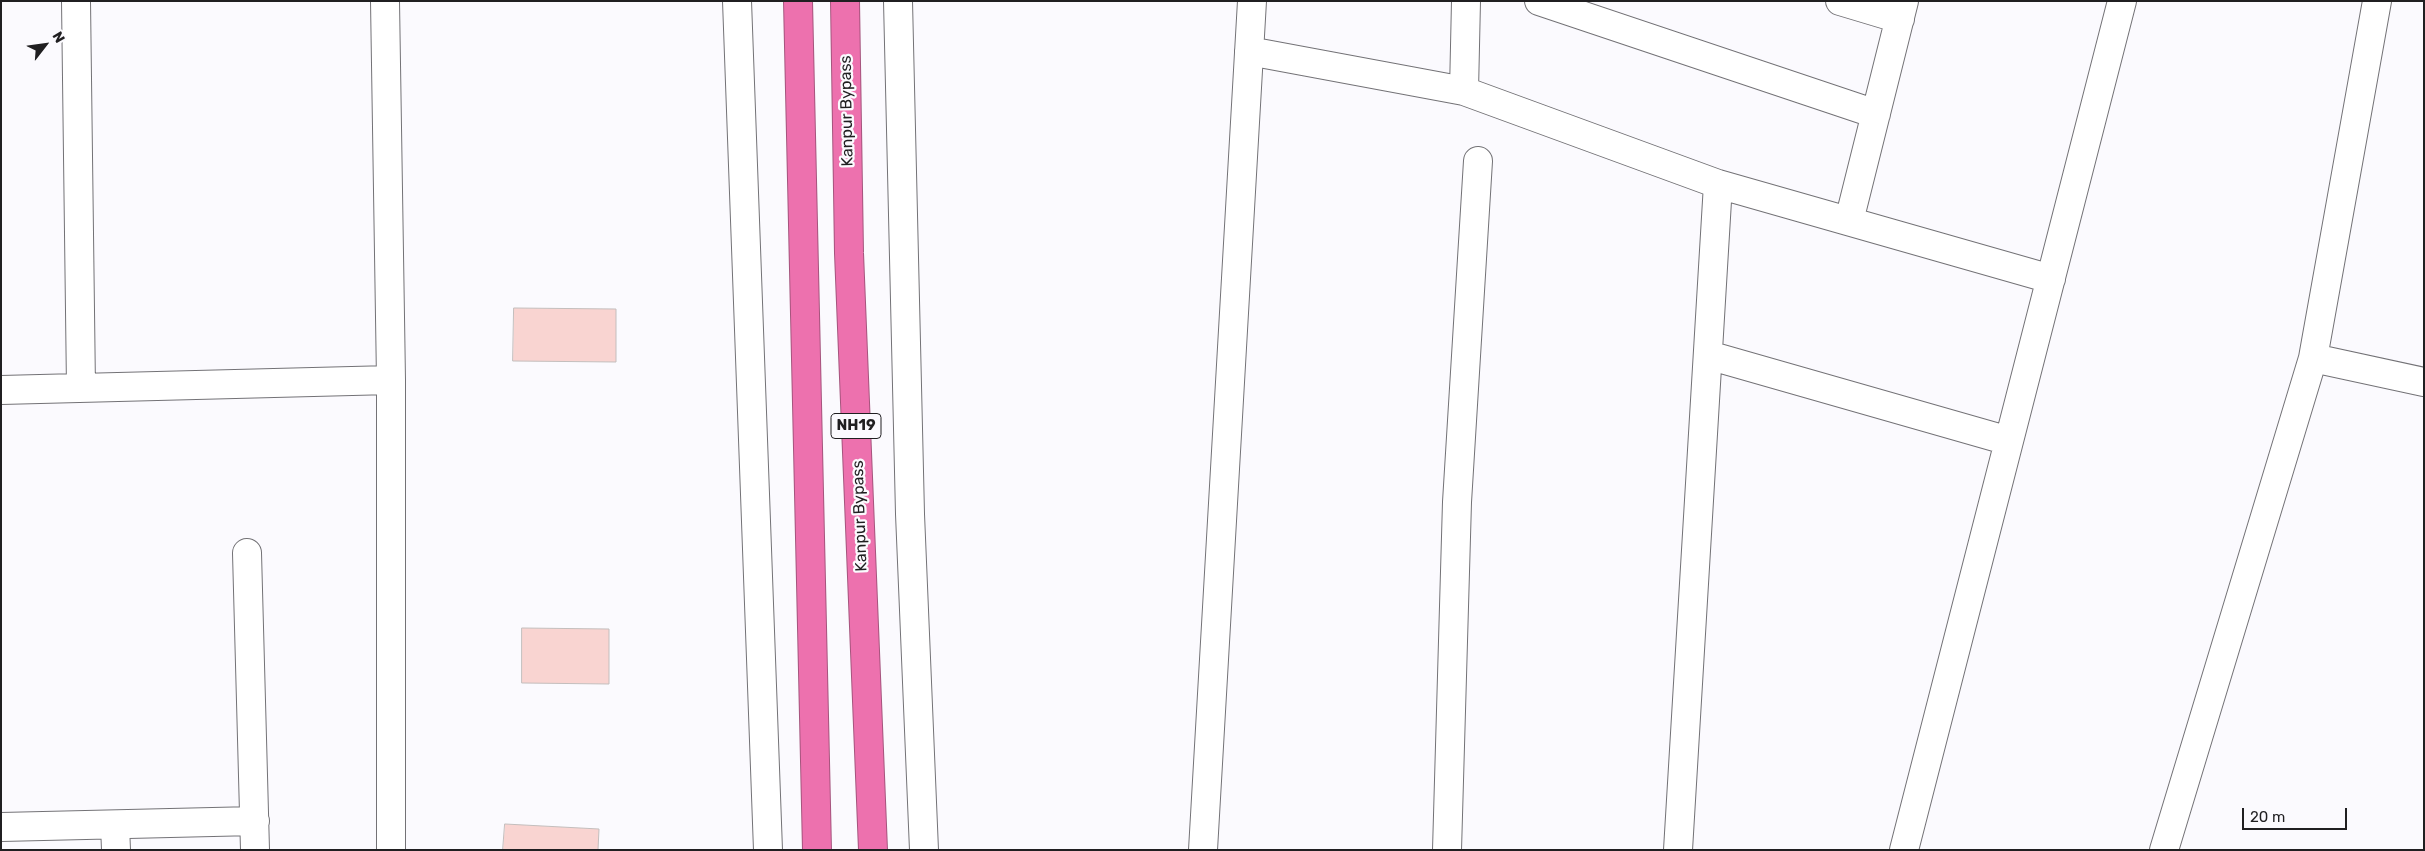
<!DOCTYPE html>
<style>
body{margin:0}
#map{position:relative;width:2425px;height:851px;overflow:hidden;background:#fbfafe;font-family:Rubik,sans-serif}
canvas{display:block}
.frame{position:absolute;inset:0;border:2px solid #201f21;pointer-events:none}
.north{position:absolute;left:20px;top:20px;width:50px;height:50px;-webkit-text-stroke:4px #fbfafe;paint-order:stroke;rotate:60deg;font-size:14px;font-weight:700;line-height:20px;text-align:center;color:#201f21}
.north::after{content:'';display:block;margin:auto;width:18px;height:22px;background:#201f21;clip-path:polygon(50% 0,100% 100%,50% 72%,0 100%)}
.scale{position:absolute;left:2242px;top:808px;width:105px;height:22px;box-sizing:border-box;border:2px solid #201f21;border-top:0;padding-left:6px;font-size:15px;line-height:18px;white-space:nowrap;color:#201f21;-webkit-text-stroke:4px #fbfafe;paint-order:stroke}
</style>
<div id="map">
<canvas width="2425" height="851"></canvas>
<div class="frame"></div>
<div class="north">N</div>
<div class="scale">20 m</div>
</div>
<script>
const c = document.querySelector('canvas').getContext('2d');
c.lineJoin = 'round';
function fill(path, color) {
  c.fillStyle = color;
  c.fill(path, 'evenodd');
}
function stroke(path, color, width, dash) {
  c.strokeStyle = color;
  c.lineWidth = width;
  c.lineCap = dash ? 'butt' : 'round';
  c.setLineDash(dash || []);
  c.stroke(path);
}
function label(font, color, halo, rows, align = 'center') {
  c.font = font + ' Rubik,sans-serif';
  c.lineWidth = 4.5;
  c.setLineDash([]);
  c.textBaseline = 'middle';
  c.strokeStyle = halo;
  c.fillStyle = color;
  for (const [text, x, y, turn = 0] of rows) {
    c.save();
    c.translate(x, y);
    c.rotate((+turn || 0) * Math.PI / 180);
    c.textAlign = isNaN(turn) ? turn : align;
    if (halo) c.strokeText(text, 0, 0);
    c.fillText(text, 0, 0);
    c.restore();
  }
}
const building = new Path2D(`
 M514,308L616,309V362L513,361Z
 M522,628L609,629V684L522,683Z
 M505,824L599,829L598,850H503Z`);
fill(building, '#f9d4d1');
stroke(building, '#c3bebd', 1);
const street = new Path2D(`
 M76,1L81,388
 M385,1L391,380V850
 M1539,1L1876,114
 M1840,1L1900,19
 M1249,51L1464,91L1718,184L2051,279
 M1464,91L1466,1
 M1849,221L1904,1
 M1708,355L2009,441
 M2313,358L2424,382
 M1,390L391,380
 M247,553L255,850
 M115,825L116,850
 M1,827L255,821
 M1203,850L1252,1
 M1447,850L1457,502L1478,161
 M1678,850L1718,184
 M1904,850L2122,1
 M2164,850L2313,358L2377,1`);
const secondary = new Path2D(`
 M737,1L768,850
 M898,1L910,514L924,850`);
const highway = new Path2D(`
 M798,1L817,850
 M845,1L849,253L873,850`);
stroke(street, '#737276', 30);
stroke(secondary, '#737276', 30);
stroke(highway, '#a5547d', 30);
stroke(street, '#fff', 28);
stroke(secondary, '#fff', 28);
stroke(highway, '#ed71ae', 28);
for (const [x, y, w] of [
 [856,426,50]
]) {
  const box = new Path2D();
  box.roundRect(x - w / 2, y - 12.5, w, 25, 4);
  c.fillStyle = '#fbfafe';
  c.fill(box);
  stroke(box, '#201f21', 1);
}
label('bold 15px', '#201f21', null, [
 ["NH19",856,426]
]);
label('16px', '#201f21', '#fbfafe', [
 ["Kanpur Bypass",847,111,-91],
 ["Kanpur Bypass",860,516,-92]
]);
</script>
